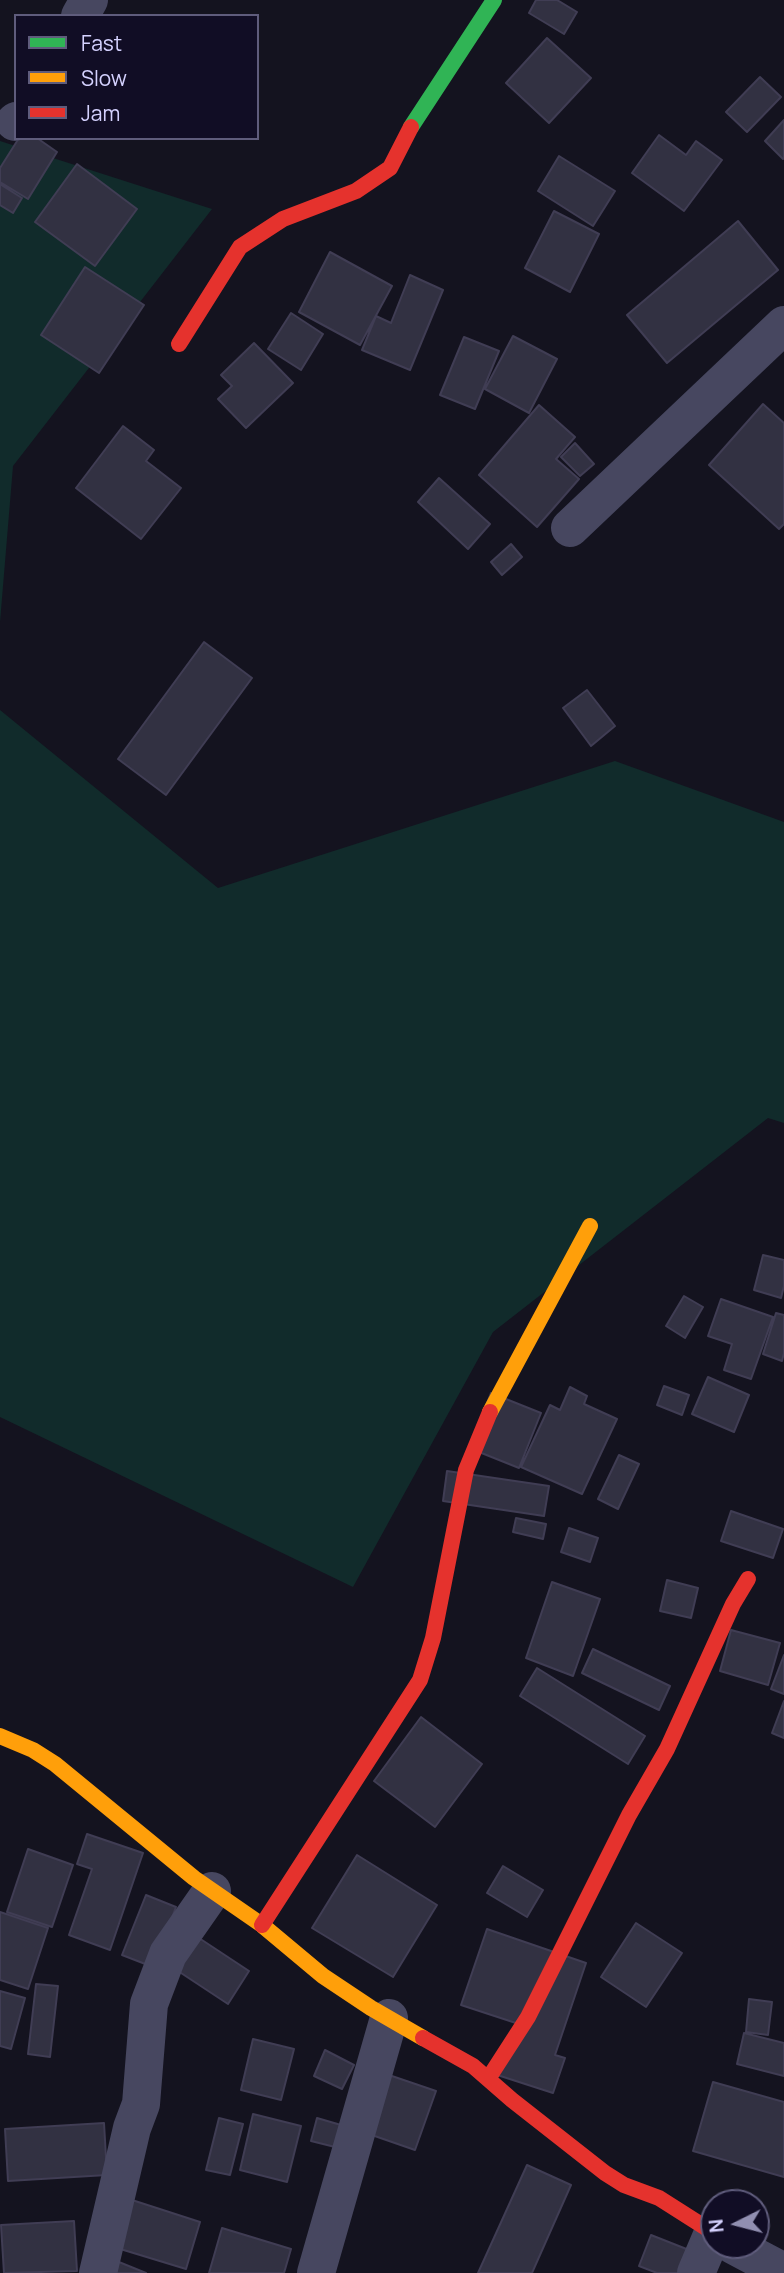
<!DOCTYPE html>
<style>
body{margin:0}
#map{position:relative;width:784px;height:2273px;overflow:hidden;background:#14131f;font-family:Manrope,sans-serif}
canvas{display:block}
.legend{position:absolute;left:14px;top:14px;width:245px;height:126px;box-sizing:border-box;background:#110d25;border:2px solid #5f5c7c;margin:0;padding:9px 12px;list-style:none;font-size:21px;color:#d5d2ff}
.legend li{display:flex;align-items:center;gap:14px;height:35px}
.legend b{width:35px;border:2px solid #5f5c7c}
.north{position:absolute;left:700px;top:2189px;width:70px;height:70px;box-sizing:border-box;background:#110d25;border:2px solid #5f5c7c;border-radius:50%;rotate:264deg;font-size:19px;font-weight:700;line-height:28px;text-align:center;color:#d5d2ff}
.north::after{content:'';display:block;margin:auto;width:24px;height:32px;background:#918fb1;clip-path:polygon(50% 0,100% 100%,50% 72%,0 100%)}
</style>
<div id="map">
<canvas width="784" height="2273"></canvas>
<ul class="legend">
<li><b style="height:9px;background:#30b455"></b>Fast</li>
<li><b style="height:9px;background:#ff9f0a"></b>Slow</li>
<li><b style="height:9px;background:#e5322d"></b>Jam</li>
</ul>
<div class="north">N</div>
</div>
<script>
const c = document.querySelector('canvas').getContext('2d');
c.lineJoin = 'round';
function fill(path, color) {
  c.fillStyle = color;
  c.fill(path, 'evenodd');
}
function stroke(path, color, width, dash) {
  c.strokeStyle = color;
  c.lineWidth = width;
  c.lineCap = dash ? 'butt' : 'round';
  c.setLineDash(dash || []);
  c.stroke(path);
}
fill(new Path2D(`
 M0,141L212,209L13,466L0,622Z
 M0,710L218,888L615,761L784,822V1123L768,1118L493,1332L353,1587L0,1417Z`), '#112b2b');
const building = new Path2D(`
 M536,0H557L577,12L564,34L529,13Z
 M547,38L591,78L549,123L506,83Z
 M760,77L781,97L747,132L726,112Z
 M784,120V158L783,159L765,141Z
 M659,135L686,155L696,141L722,160L684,211L632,173Z
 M19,138H37L57,152L28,199L0,182V168Z
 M559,156L615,191L593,226L538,191Z
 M77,164L137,209L95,266L35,222Z
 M0,184L22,198L13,213L0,205Z
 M554,211L599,234L570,292L525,268Z
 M738,221L778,270L667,363L627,315Z
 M330,252L392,286L360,345L299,312Z
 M85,267L144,305L99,373L41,335Z
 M410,275L443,290L410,370L362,350L376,316L391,323Z
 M291,313L323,334L301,370L268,349Z
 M513,336L557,359L529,413L485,389Z
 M464,337L499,351L475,409L440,395Z
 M254,343L293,383L246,428L218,399L232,386L221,375Z
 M763,404L784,423V524L779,529L709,465Z
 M539,405L575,437L556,459L579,479L537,527L479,475Z
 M123,426L154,450L146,461L181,488L141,539L76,488Z
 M575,443L594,464L580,476L561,457Z
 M439,478L490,524L468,549L418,502Z
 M511,544L522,557L502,575L491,562Z
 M204,642L252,678L166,795L118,759Z
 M587,690L615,726L591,746L563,708Z
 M763,1255L784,1260V1286L781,1298L754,1290Z
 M684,1296L703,1307L685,1338L666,1326Z
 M721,1299L773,1317L751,1379L724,1370L732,1344L708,1336Z
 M776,1313L784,1315V1353L782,1361L763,1354Z
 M708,1377L749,1395L734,1432L692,1414Z
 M664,1386L689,1395L682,1415L657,1405Z
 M570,1387L587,1396L584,1404L617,1419L582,1494L521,1467L550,1405L560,1410Z
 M491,1393L541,1413L519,1468L469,1448Z
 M619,1455L639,1464L618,1509L598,1499Z
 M447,1471L549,1486L544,1516L443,1501Z
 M731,1511L783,1529L773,1558L721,1541Z
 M516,1518L546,1524L543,1539L513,1532Z
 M569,1528L598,1538L590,1562L561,1552Z
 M667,1580L698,1588L691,1618L660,1611Z
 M552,1582L600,1599L573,1676L526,1658Z
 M731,1630L780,1643L768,1685L720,1671Z
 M593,1649L670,1686L659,1710L582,1673Z
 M784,1655V1694L771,1689Z
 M537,1668L645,1736L628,1764L520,1696Z
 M784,1701V1738L772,1733Z
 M421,1717L482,1764L435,1827L374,1781Z
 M87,1834L143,1853L110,1950L69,1935L92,1869L77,1864Z
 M28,1849L73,1865L52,1927L7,1912Z
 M357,1855L437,1905L393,1977L312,1928Z
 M503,1866L543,1890L527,1917L487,1893Z
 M146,1895L176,1907L153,1967L122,1955Z
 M0,1912L48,1928L28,1989L0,1980Z
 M636,1923L682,1953L646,2007L601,1977Z
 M487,1929L586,1963L555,2055L565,2058L553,2093L488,2072L528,2027L461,2005Z
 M199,1938L249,1971L228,2004L178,1971Z
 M36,1984L58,1986L50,2057L28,2054Z
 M0,1991L25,1998L11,2049L0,2046Z
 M749,1999L772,2002L768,2035L746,2032Z
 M744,2033L784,2043V2076L737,2064Z
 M253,2039L294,2049L281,2100L241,2090Z
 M325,2050L354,2065L342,2089L314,2076Z
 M386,2074L436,2091L415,2150L366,2133Z
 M713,2082L784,2102V2177L693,2151Z
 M253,2114L301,2126L287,2182L240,2170Z
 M219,2118L243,2124L230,2175L206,2170Z
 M317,2118L341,2125L335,2147L311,2141Z
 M104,2123L107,2175L8,2181L5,2129Z
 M527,2165L571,2185L532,2273H478Z
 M132,2200L200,2222L186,2269L117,2248Z
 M74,2221L77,2271L4,2273L1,2225Z
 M222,2228L291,2249L284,2273H209Z
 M651,2235L689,2250L680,2273H657L639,2266Z
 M114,2260L146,2273H109Z`);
fill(building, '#323142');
stroke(building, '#403d54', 2);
stroke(new Path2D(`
 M80,16L89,0
 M15,122L16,121
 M570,528L784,325
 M733,2245L784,2272
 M98,2273L132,2128L141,2104L149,2004L168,1954L212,1891
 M316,2273L389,2018
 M696,2273L713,2233`), '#474760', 38);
stroke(new Path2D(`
 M411,127L494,0`), '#30b455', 16);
stroke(new Path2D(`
 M490,1412L590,1226
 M0,1736L33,1750L55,1764L194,1878L262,1925L323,1976L371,2008L423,2038`), '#ff9f0a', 16);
stroke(new Path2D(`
 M179,344L240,247L283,219L356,191L390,168L411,127
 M262,1925L420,1680L433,1638L466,1470L490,1412
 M423,2038L473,2066L512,2100L605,2173L624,2185L659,2198L714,2233
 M488,2079L528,2017L629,1815L667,1749L733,1604L748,1579`), '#e5322d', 16);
</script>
